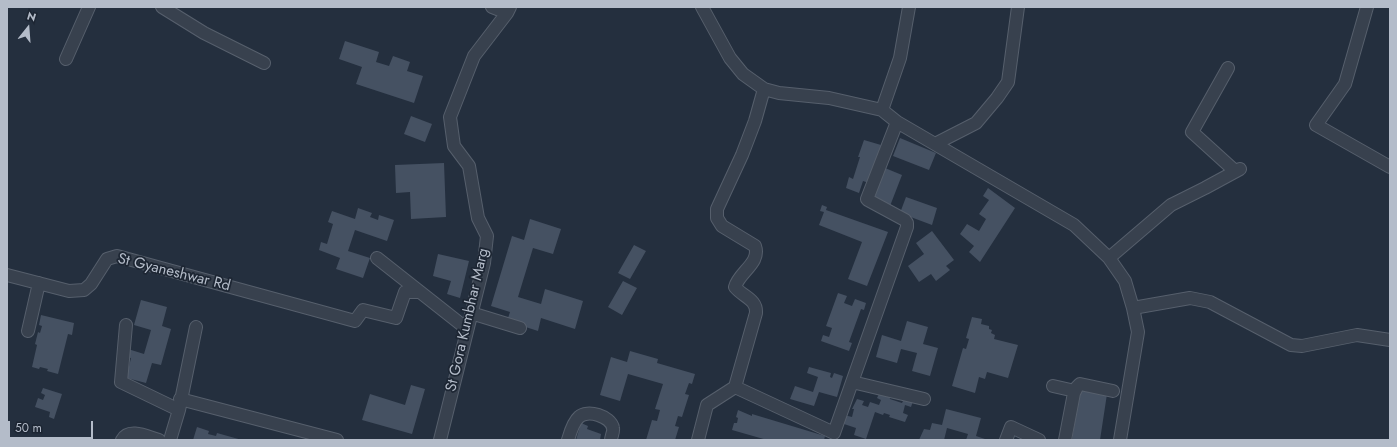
<!DOCTYPE html>
<style>
body{margin:0}
#map{position:relative;width:1397px;height:447px;overflow:hidden;background:#242f3e;font-family:Jost,sans-serif}
canvas{display:block}
.frame{position:absolute;inset:0;border:8px solid #b4bcc9;pointer-events:none}
.north{position:absolute;left:8px;top:8px;width:40px;height:40px;-webkit-text-stroke:3px #1d2633;paint-order:stroke;rotate:17deg;font-size:11px;font-weight:700;line-height:16px;text-align:center;color:#b4bcc9}
.north::after{content:'';display:block;margin:auto;width:14px;height:18px;background:#b4bcc9;clip-path:polygon(50% 0,100% 100%,50% 72%,0 100%)}
.scale{position:absolute;left:8px;top:421px;width:85px;height:18px;box-sizing:border-box;border:2px solid #b4bcc9;border-top:0;padding-left:5px;font-size:12px;line-height:14px;white-space:nowrap;color:#b4bcc9;-webkit-text-stroke:3px #1d2633;paint-order:stroke}
</style>
<div id="map">
<canvas width="1397" height="447"></canvas>
<div class="frame"></div>
<div class="north">N</div>
<div class="scale">50 m</div>
</div>
<script>
const c = document.querySelector('canvas').getContext('2d');
c.lineJoin = 'round';
function fill(path, color) {
  c.fillStyle = color;
  c.fill(path, 'evenodd');
}
function stroke(path, color, width, dash) {
  c.strokeStyle = color;
  c.lineWidth = width;
  c.lineCap = dash ? 'butt' : 'round';
  c.setLineDash(dash || []);
  c.stroke(path);
}
function label(font, color, halo, rows, align = 'center') {
  c.font = font + ' Jost,sans-serif';
  c.lineWidth = 3.5;
  c.setLineDash([]);
  c.textBaseline = 'middle';
  c.strokeStyle = halo;
  c.fillStyle = color;
  for (const [text, x, y, turn = 0] of rows) {
    c.save();
    c.translate(x, y);
    c.rotate((+turn || 0) * Math.PI / 180);
    c.textAlign = isNaN(turn) ? turn : align;
    if (halo) c.strokeText(text, 0, 0);
    c.fillText(text, 0, 0);
    c.restore();
  }
}
fill(new Path2D(`
 M345,41L379,52L376,62L389,66L393,56L410,62L407,71L423,76L414,103L356,84L362,67L339,59Z
 M411,116L432,124L425,142L404,134Z
 M900,138L936,153L929,170L893,156Z
 M864,140L881,145L869,183L863,181L859,193L846,188L849,177L853,179L860,157H858Z
 M444,163L446,217L411,219L410,192L396,193L395,165Z
 M885,168L902,175L890,206L874,199Z
 M988,188L1015,208L980,262L969,252L974,246L960,234L967,224L979,231L986,219L979,214L989,200L983,196Z
 M906,197L937,208L932,225L900,213Z
 M822,205L827,207L826,210L888,232L867,286L848,279L862,242L819,225L824,212L820,211Z
 M358,208L372,213L370,217L378,220L379,215L394,220L387,241L355,230L348,251L370,258L363,278L336,269L340,258L319,250L321,242L327,244L333,224L328,222L332,211L355,219Z
 M530,219L561,229L553,254L533,248L518,297L541,304L545,289L583,301L575,329L541,318L538,331L507,321L510,312L491,306L512,236L524,240Z
 M932,231L954,260L946,266L950,270L936,281L931,274L919,282L908,266L924,254L916,243Z
 M634,245L646,251L630,279L618,273Z
 M438,254L469,261L460,298L447,294L451,281L433,276Z
 M623,281L637,288L622,315L608,307Z
 M838,293L847,296L844,303L852,306L855,299L866,303L864,310L861,309L849,342L852,343L849,351L821,341L823,335L829,337L832,328L826,326Z
 M141,300L167,307L162,326L171,329L161,365L152,363L146,383L123,377L128,371L131,358L126,357L128,349L144,354L151,330L134,325Z
 M41,315L74,323L72,335L68,334L58,374L47,371L48,369L40,367L39,369L32,367L37,345L35,344L38,332L40,333L42,326L39,325Z
 M972,317L982,319L981,324L989,326V329L992,330L991,333L995,335L994,339L1018,345L1008,378L987,372L985,379L979,377L975,393L952,386L963,348L966,349L969,339L966,338Z
 M907,321L928,327L923,344L938,348L930,376L912,371L917,353L901,349L897,363L876,357L882,335L901,341Z
 M630,351L658,359L657,363L695,374L692,384L689,383L685,394L689,395L682,417L678,416L675,426L679,427L675,440H646L652,420L657,421L660,410L655,409L663,384L628,374L620,401L600,395L611,357L627,362Z
 M809,367L831,373L830,377L832,378L834,373L843,376L837,397L819,392L814,406L790,399L795,386L813,392L818,377L807,373Z
 M411,385L425,389L412,434L362,420L370,394L405,405Z
 M43,388L62,394L54,419L49,417L50,412L35,407L38,398L43,400L45,395L41,393Z
 M1080,390L1107,394L1100,440H1072Z
 M879,394L889,395L890,399L902,403L904,399L913,401L911,407L905,405L903,413L908,415L905,422L889,417L890,415L884,413L883,415L875,412L866,439L854,435L856,428L841,423L844,415L852,417L854,409H852L857,399L864,401L862,405L868,407L870,402L879,405L881,400L877,398Z
 M946,409L981,418L976,436L988,440H966L968,434L947,428L944,440H919L924,429L930,430L932,423L942,425Z
 M738,410L752,416V414L825,436L824,440H767L732,430L734,423H737L738,418L736,417Z
 M581,423L588,426L587,429L601,434L600,440H576Z
 M197,427L209,431L208,434L216,436L217,433L242,440H193Z`), '#455162');
const minor = new Path2D(`
 M162,7L204,33L264,63
 M492,7L507,13
 M702,7L730,58L743,74L764,89L779,93L829,98L882,110L897,122L1074,225L1109,258L1125,281L1133,308L1138,332L1120,440
 M1367,7L1345,84L1316,125L1390,167
 M66,59L89,7
 M1228,68L1192,132L1235,171
 M882,110L900,58L909,7
 M935,144L976,123L997,98L1008,82L1018,7
 M377,258L467,329
 M1109,258L1171,205L1205,188L1240,169
 M7,275L69,291L84,290L91,284L107,259L117,256L355,321L363,310L396,318L405,292H419
 M1133,308L1190,298L1210,302L1291,345L1302,346L1357,335L1390,340
 M471,313L520,328
 M126,325L121,382L179,410
 M28,331L39,283
 M852,382L924,399
 M1053,386L1075,391
 M735,387L834,433L907,227V223L905,220L868,200L867,199L897,122
 M180,399L337,440
 M122,440C129,427 148,437 159,440
 M170,440L179,410L196,327
 M440,440L484,263L487,236L478,218L469,166L454,146L450,117L474,56L507,13L510,7
 M568,440C570,433 573,422 579,417C587,409 611,416 613,428C614,431 611,437 611,440
 M698,440L707,405L735,387L756,313C757,299 743,297 735,287C739,272 761,263 755,246L722,226L717,218V209L742,155L755,121L764,89
 M1006,440L1011,427L1039,440
 M1065,440L1074,393L1077,387L1080,384L1113,391`);
stroke(minor, '#565f6c', 14);
stroke(minor, '#38414e', 12);
label('15px', '#b4bcc9', '#1d2633', [
 ["St Gyaneshwar Rd",174,273,14],
 ["St Gora Kumbhar Marg",468,320,-77]
]);
</script>
